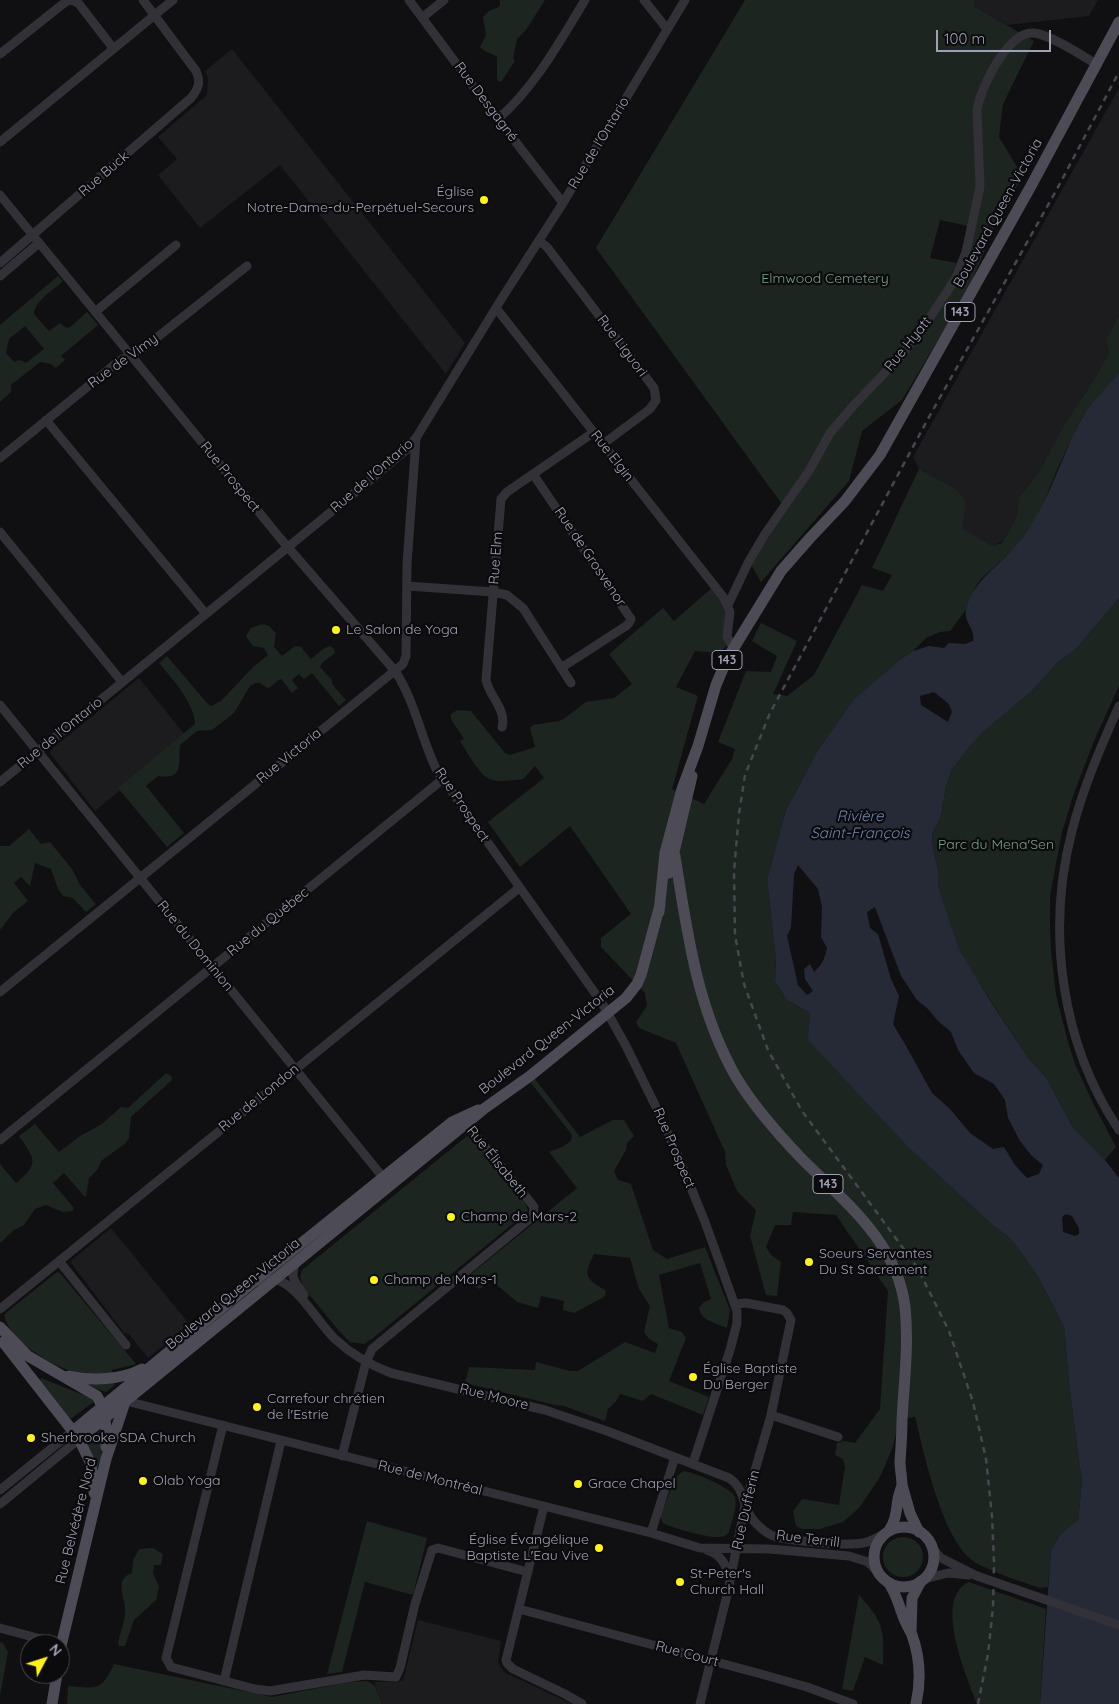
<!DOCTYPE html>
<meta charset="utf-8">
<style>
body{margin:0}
#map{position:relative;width:1119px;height:1704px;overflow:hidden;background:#101012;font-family:Quicksand,sans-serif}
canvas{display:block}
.north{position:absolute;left:20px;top:1634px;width:50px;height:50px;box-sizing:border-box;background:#0b0b0d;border:1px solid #474750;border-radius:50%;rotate:50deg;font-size:14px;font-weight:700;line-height:20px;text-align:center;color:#a0a0b4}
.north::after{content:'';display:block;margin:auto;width:18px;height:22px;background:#fff31a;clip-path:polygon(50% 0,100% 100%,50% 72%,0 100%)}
.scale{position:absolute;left:936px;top:30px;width:115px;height:22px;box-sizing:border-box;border:2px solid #a0a0b4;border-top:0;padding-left:6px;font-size:15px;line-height:18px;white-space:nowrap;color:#a0a0b4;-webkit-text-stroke:4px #0b0b0d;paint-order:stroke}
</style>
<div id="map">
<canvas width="1119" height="1704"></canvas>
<div class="north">N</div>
<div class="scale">100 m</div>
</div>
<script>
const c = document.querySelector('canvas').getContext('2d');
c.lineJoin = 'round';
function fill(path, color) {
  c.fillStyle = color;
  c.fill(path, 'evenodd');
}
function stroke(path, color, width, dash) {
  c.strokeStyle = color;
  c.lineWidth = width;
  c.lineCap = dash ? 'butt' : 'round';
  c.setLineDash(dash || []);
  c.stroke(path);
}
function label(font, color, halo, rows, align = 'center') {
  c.font = font + ' Quicksand,sans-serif';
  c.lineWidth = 4.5;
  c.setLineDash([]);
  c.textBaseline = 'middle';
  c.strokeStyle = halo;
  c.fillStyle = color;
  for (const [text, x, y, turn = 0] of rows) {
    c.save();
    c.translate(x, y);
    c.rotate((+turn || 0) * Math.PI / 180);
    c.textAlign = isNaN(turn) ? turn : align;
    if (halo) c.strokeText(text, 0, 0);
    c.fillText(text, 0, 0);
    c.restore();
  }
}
fill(new Path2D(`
 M974,0H1098L1089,16L1007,25L974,6Z
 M232,49L465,343L446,374L280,165L200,228L158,175L177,159L158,137L207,95L208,78L205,71Z
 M1119,88V316L1106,339L1109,353L1087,391L1064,424L1039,472L1019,497L1016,518L1003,541L992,546L961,528L955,488L919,469L913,457Z
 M139,678L186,736L95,811L50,753L52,749Z
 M111,1228L190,1325L148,1358L129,1334L124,1333L71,1263L73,1259Z
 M418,1620L501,1641L498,1663L504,1672L572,1704H382L374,1682L403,1681Z`), '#1c1c1f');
fill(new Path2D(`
 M500,0H545L526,30L517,39L513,58L515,61L501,82L497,80V57C491,52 485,53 480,47L486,35L483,17L489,11L497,8L500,5Z
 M745,0H974V6L1034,41L1003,104L999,137L1023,177L1002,209L968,290L902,400L862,431L849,481L761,582L749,561L784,507L596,248ZM940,220L972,227L962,264L930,258Z
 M58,276L63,281C54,290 35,300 34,314L49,331L60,323L65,327L69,328L87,312L98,325L61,356L65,360L56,368L51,364L40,362L11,385V392L0,402V325ZM25,326L44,349L26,363C22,360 19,359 14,362L6,353L9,339Z
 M1119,316V373L1082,418L1059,465L1038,516L1013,550L982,578L976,586L965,611L950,631L940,632L926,638L913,651L897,662L853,700L818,750L786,810L767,879L776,960L775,982L787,1000L810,1013L809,1040L907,1146L990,1223L1011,1239L1036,1273L1064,1327L1069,1384L1082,1483L1078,1521L1060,1535L1051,1550L1048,1587L1040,1588C1021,1582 993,1572 976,1563C943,1544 924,1453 915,1417L900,1419L892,1449L880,1477L859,1508L843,1522L820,1529H802L796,1526L793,1511L802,1499L839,1505L845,1467L843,1459L835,1455L837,1443L844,1441L855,1443L880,1409L888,1291L836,1215L793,1212L791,1225H775L766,1247L771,1255L781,1262L777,1296L766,1295L750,1236L756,1210L737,1191L726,1165L725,1152L676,1043L639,1028L636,1022L647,1006L645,993L601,947V938L631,914L570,826L520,867L488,822L544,778L535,766L523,779C513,780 500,783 490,779C479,775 467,752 460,741L464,739L452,721L450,715L457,710L471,711L505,753L510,755L535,747L530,728L533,725L559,721L565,718L586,702L614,698L632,684L609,654L663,608L674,621L714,586L724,598L730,642L720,653L695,651L676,687L698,696L672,789L704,804L732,759L735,749L718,742L746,671L771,672L777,656L752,641L761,623L797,641L773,694L787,696L814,675L862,585L883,591L892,575L872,568L919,469L955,488L966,501L962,528L992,546L1002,543L1016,518L1019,497L1039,472L1064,424L1087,391L1109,353L1106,339Z
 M1119,598V686L1094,741L1074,793L1062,832L1050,896V923L1051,950L1056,995L1068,1042L1075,1064L1093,1103L1116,1147L1105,1160L1072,1126L1047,1079L1026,1055L974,975L959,949L938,886L939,875L933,848L932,834L941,816L946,786L952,769L970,746L985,730L1031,692L1057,663L1077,648Z
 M262,624L269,626L276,633L274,647L282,656L295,646L301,647L311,659L323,649L330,646L334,649L335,653L322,663L320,667L332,680V684L346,700L339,706L312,673L304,679L299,674L292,680L298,688L292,693L281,679C275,681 273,687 267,688L260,683H255L250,686L234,713L212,730L197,731L180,745C178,765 184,780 158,776L146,786L184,833L167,847L118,788L195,724C194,702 172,679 159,663L167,656L207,703L211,706L221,701L252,668L268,655L264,648L253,646L246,636L251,628Z
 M29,829L41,844L50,842L72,869L80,885L96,904L86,912L73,898L63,896L58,889L51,869L35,863L30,886L21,877L14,883L28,901L14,912L0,930V846H9Z
 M166,1073L171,1076L172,1080L131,1117L129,1138L126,1143L101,1161L98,1169L89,1178L86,1196H84L64,1173L53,1183L74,1208L72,1211L63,1212L46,1205L35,1209L24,1225L14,1230L0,1243V1164L16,1183C40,1163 35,1159 19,1136L35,1124L59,1152L80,1136L102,1124L121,1107L128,1108Z
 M535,1079L580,1137L613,1120H624L634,1136L627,1143L626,1150L614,1171L618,1180L631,1184L653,1250L667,1259L705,1247L730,1310L727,1328C716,1323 701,1321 699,1308L704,1302L711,1299L700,1263L659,1275L669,1328L682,1332L686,1338L669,1381L709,1397L703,1415L651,1394L643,1401L620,1394L617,1400L608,1409L605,1421L564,1406L555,1405L465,1383L469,1367L535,1370L536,1362L570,1371H578L625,1342L655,1353L658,1344L649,1339L644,1332L650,1306L639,1289L630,1258L594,1254C584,1275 584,1278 605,1290L606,1293L604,1297L574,1313L563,1310L564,1301L541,1296L538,1308L517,1302L491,1280L480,1289L474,1286L471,1277V1274L577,1188L549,1152L562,1147L571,1141L572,1135L531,1083Z
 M467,1136L473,1139L525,1203L528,1210L526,1213L373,1338L364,1344L350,1342L339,1331L303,1287L300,1276L302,1270Z
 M57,1272L60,1273L136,1364L112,1370V1373C99,1375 85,1374 72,1371C50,1365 9,1340 4,1315L7,1312Z
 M41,1378L96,1400L72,1418H70L40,1381Z
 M86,1382H113L115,1385L106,1392L86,1385Z
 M100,1430C106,1443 100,1460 97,1473L92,1453L86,1442Z
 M683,1471C694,1472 732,1488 735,1497C738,1507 731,1523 729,1532C726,1536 723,1537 718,1537C708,1538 672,1528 663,1523L660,1516L676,1477Z
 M367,1521L427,1538L413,1595L365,1582L342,1672L327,1674Z
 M883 1557a20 20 0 1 1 40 0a20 20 0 1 1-40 0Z
 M153,1548L163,1554L161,1565H154L153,1573L159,1586L156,1600L134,1620L125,1646H119L118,1642C120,1633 124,1624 125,1615C127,1598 112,1580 132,1573L133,1560L139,1549Z
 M969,1582L1046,1609L1040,1704H977C967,1677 932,1598 969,1582Z
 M859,1595C884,1623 884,1628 883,1665L865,1657L853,1691L842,1689Z
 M0,1642L3,1643L8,1652L0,1696Z
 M114,1664L272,1697L350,1682L367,1681L375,1686L382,1704H67L68,1686C97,1688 101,1692 114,1664Z`), '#1c251f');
fill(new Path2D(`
 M1119,373V598L1077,648L1057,663L1031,692L985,730L970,746L952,769L946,786L941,816L932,834L933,848L939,875L938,886L959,949L989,999L1026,1055L1047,1079L1072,1126L1105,1160L1119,1178V1704H1040L1051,1550L1060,1535L1078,1520L1082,1483L1069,1384L1064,1327L1036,1273L1011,1239L990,1223L907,1146L808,1040L810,1013L787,1000L775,982L776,960L767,879L786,810L818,750L853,700L897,662L913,651L929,646L944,648L949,643L965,644L973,641C976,630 963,621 966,609C974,581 994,570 1012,550C1046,514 1058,463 1081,420C1091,403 1106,388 1119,373ZM934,692L949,704L952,712L948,722L921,705L920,696ZM798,865L818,889L822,907L821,937L827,948C825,958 822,965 814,972L810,964L804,969L805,979L813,991L807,995L798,985L787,936L791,928L794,874ZM875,907L901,976L917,1000L928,1009L938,1021L951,1032L958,1050L974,1073L994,1084L1005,1100L1008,1118L1020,1141L1031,1155L1043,1165L1039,1174L1027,1178L1015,1165L1004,1147L993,1149L970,1133L950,1109L932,1093L905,1044L893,1024L899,996L891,979L878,934L870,928L867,912ZM1066,1214L1072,1216L1079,1228V1234L1075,1236L1063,1232L1062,1217Z`), '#252a36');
stroke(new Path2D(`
 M409,0L484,101L563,203
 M644,0L667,29
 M423,17L444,0
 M0,54L68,0L74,1L79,4L113,48
 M498,119C535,87 560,41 585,0
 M0,142L173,0
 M0,195L280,538L395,671C415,701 421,738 437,771L602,1003L626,1046L655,1105L676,1151L705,1222L737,1311V1323L730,1350L693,1463
 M539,241L547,247L654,388L656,400L650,409L603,444
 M0,263L191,98C199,88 201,82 196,71L143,0
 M0,276L39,243
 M496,308L724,598L730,612L727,637L734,648
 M95,312L176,245
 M46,420L206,614
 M0,458L119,361L145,347L247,266
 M533,474L631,619L629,623L626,626L561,668
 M0,532L122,682
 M407,586L493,592L507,595L523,608L571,683
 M728,605L749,561L765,534L809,471L830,433L854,405L897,360L921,331L956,278L966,252L980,187L977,110C980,89 1008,30 1034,33C1051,35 1081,55 1096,64
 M0,705L386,1181
 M1119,706C1101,746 1083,788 1072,831C1046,930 1061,1044 1119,1130
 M502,727C507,710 489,696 486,680L501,499L507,492L594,432
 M0,782L375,476L406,450L416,438L502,298L563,203L685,0
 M0,992L403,664L406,656L407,564L416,439
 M0,1140L443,779
 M59,1261L126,1345
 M296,1262C289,1278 295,1281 304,1295
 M254,1282C262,1280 271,1277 280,1281C300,1289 319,1324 335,1339C352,1355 370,1365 391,1373L545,1410L607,1431L729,1478C745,1488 742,1506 753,1520C758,1526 767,1534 774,1536C788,1541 848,1546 863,1543C870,1542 877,1538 884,1534
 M0,1309L519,888
 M126,1401L651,1533L700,1548L770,1549L849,1556L868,1562L879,1573
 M771,1415L838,1437
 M223,1425L166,1658L171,1667L255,1689L270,1691L364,1675L396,1677L400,1668L415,1604L432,1550L438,1548L528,1572
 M342,1456L366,1362L372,1349L533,1216L534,1207L531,1203L463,1120
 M0,1490L73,1431
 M0,1504L79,1439
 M544,1506L506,1660L507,1663L513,1669L565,1694L582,1704
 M651,1533L675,1457
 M931,1547L941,1558L977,1576
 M707,1550C722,1555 726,1565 730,1579
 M924,1579L948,1573L969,1575
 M519,1609L761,1674L807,1687L853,1704
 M0,1628L60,1644
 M224,1681L281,1441
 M700,1704L728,1591L745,1505L771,1415L791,1320L787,1313L783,1310L746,1303L735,1304`), '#313137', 9);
stroke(new Path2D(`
 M675,856C687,932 697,1009 736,1077C754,1107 777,1133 802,1159C845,1202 897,1242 905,1307C909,1344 904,1383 902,1420C902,1434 901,1448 900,1462C900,1469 902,1477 902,1485C901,1489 899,1494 898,1499C896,1512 896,1520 889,1531
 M669,873L692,776
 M659,912L665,853L682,789L698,746L716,685L727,659L781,571L810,538L845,501L880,455L1031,186L1119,22
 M0,1327L28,1356L97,1396C106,1411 107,1430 106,1447
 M3,1342L79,1439L90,1462L94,1481V1493
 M69,1376C92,1381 121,1380 142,1369
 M73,1431L252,1283L452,1122L478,1110
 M79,1439L485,1108L530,1076L626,998L637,984L641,975L660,905
 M902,1485L910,1513L919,1532
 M874 1557a30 30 0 1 1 60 0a30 30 0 1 1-60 0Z
 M888,1582C897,1594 899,1607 905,1621C907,1626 910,1630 912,1635C920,1657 921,1681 916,1704
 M911,1632L912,1598L921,1581
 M60,1650L106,1459L124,1405
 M52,1704L57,1674`), '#4d4c56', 11);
stroke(new Path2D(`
 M978,1704L988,1654L993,1608L994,1562L992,1516L986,1459L973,1402L949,1331L917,1267L802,1111L768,1050L744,984L735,935L734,871L739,814L745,775L770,713L929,417L1057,189L1119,72`), '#484750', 2.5, [6, 5]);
stroke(new Path2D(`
 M977,1576L1119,1625`), '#313137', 9);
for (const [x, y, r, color] of [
 [484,200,5,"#fff31a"],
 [336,630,5,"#fff31a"],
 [451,1217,5,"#fff31a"],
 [809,1262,5,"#fff31a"],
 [374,1280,5,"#fff31a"],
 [693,1377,5,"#fff31a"],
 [257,1407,5,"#fff31a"],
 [31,1438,5,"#fff31a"],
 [143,1481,5,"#fff31a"],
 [578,1484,5,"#fff31a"],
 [599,1548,5,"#fff31a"],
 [680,1582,5,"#fff31a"]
]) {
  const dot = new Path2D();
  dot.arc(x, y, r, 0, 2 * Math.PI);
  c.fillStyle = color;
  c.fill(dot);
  stroke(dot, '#0b0b0d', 2);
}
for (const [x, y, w] of [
 [960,312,30],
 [727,660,30],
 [828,1184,30]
]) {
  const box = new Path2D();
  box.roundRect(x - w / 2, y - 9.5, w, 19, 4);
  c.fillStyle = '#0b0b0d';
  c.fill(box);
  stroke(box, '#a0a0b4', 1);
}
label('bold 12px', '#a0a0b4', null, [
 ["143",960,312],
 ["143",727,660],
 ["143",828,1184]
]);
label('14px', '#a0a0b4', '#0b0b0d', [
 ["Rue Desgagné",486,102,53],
 ["Rue de l'Ontario",599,143,-59],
 ["Rue Buck",104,174,-41],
 ["Boulevard Queen-Victoria",998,213,-61],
 ["Rue Hyatt",908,344,-51],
 ["Rue Liguori",622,346,53],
 ["Rue de Vimy",123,361,-36],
 ["Rue Elgin",612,456,52],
 ["Rue de l'Ontario",372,476,-41],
 ["Rue Prospect",230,477,51],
 ["Rue de Grosvenor",590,557,56],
 ["Rue Elm",496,558,-86],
 ["Rue de l'Ontario",60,733,-39],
 ["Rue Victoria",289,756,-39],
 ["Rue Prospect",462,805,56],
 ["Rue du Québec",268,922,-39],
 ["Rue du Dominion",195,946,51],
 ["Boulevard Queen-Victoria",547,1040,-38],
 ["Rue de London",259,1098,-39],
 ["Rue Prospect",674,1148,67],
 ["Rue Élisabeth",497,1162,51],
 ["Boulevard Queen-Victoria",233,1294,-39],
 ["Rue Moore",494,1397,14],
 ["Rue de Montréal",430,1478,14],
 ["Rue Dufferin",746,1510,-77],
 ["Rue Belvédère Nord",76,1521,-76],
 ["Rue Terrill",808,1539,7],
 ["Rue Court",687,1654,15]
]);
label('14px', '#a0a0b4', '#0b0b0d', [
 ["Église",474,192,"right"],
 ["Notre-Dame-du-Perpétuel-Secours",474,208,"right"],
 ["Le Salon de Yoga",346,630],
 ["Champ de Mars-2",461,1217],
 ["Soeurs Servantes",819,1254],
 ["Du St Sacrement",819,1270],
 ["Champ de Mars-1",384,1280],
 ["Église Baptiste",703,1369],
 ["Du Berger",703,1385],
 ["Carrefour chrétien",267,1399],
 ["de l'Estrie",267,1415],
 ["Sherbrooke SDA Church",41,1438],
 ["Olab Yoga",153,1481],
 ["Grace Chapel",588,1484],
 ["Église Évangélique",589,1540,"right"],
 ["Baptiste L'Eau Vive",589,1556,"right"],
 ["St-Peter's",690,1574],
 ["Church Hall",690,1590]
], 'left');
label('14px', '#74a184', '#0b0b0d', [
 ["Elmwood Cemetery",825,279],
 ["Parc du Mena'Sen",996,845]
]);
label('italic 15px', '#7283b3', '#0b0b0d', [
 ["Rivière",860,816],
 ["Saint-François",860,833]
]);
</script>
